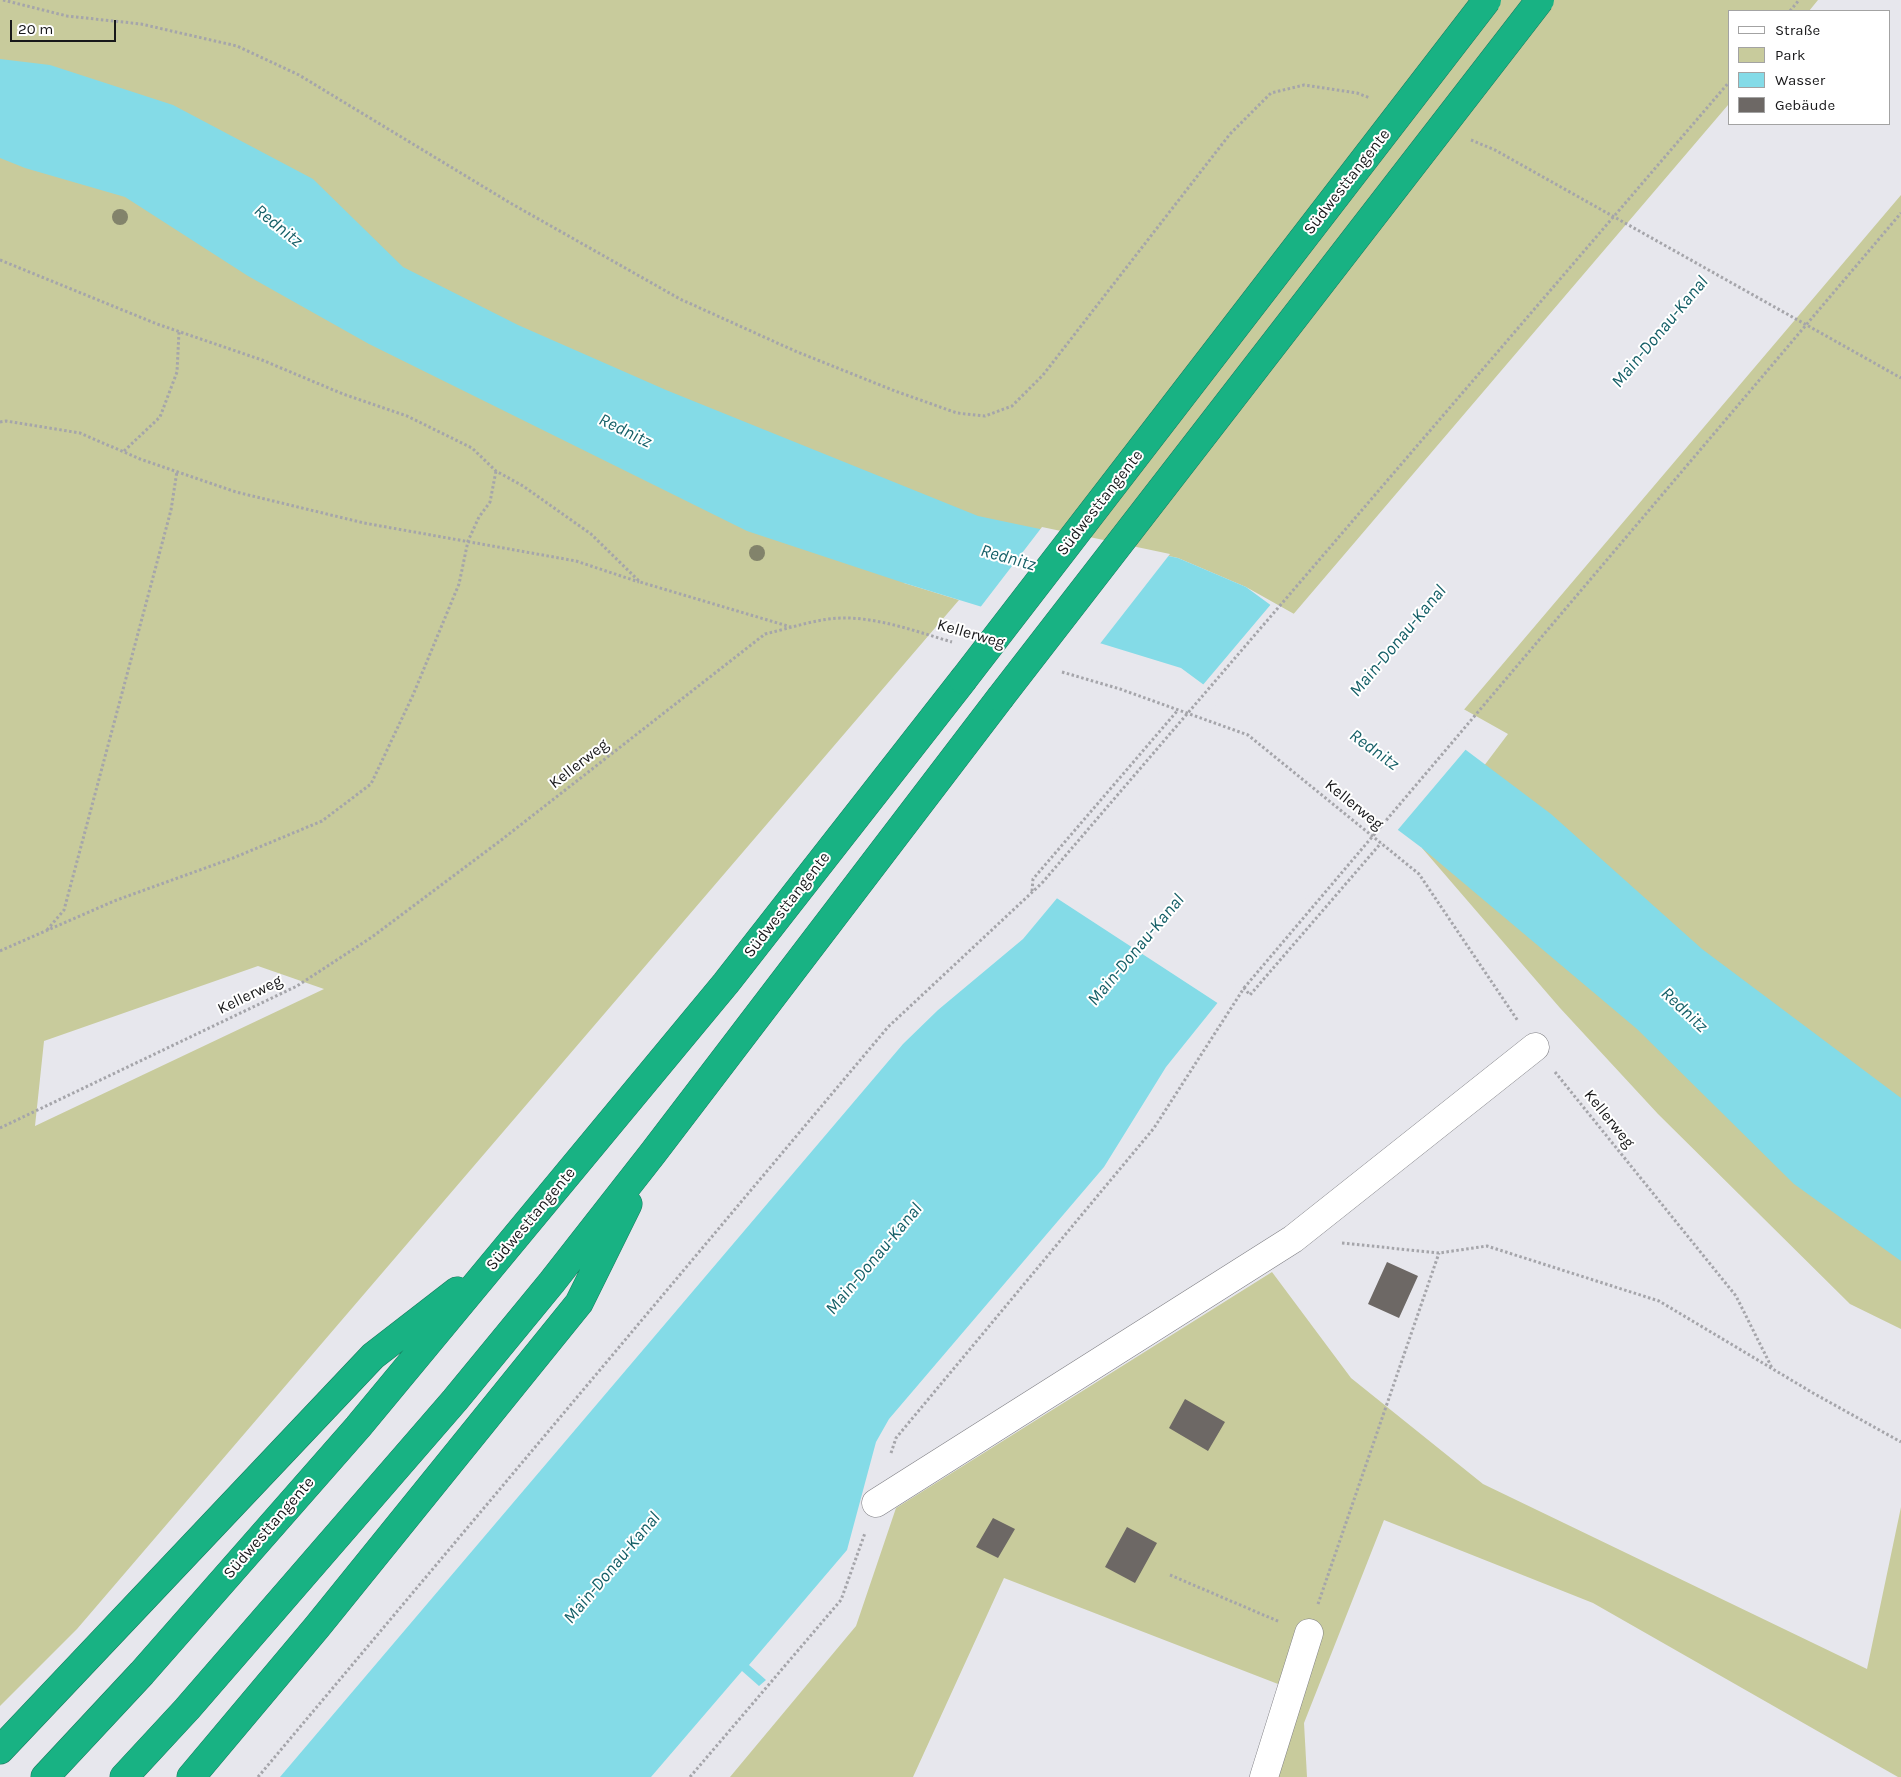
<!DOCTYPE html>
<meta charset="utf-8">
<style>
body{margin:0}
#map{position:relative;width:1901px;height:1777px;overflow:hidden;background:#e7e7ed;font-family:Karla,sans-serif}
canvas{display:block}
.legend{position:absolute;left:1728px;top:10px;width:162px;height:115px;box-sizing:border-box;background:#fff;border:1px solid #a3a3a3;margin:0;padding:6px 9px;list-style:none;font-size:15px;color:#18181a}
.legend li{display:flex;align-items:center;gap:10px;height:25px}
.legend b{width:25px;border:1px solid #a3a3a3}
.scale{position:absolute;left:10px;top:20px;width:106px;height:22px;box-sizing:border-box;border:2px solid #18181a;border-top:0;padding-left:6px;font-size:15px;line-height:18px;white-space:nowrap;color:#18181a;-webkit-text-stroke:4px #fff;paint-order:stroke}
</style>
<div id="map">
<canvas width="1901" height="1777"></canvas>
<ul class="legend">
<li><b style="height:6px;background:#fff"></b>Straße</li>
<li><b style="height:14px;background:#c8cb9c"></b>Park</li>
<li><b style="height:14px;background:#84dbe7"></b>Wasser</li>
<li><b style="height:14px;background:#6d6865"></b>Gebäude</li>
</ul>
<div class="scale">20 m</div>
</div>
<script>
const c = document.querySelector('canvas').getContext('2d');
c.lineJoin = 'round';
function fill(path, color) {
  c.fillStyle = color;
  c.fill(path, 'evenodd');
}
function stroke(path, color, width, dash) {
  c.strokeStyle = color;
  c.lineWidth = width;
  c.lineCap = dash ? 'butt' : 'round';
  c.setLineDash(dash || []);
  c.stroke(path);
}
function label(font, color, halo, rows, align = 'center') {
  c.font = font + ' Karla,sans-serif';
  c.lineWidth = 4;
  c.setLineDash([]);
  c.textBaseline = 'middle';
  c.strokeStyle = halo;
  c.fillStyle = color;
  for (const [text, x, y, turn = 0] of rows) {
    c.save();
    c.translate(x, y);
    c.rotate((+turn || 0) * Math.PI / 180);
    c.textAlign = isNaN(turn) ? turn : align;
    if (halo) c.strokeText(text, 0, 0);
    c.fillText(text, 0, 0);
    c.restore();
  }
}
fill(new Path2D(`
 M0,0H1901V1329L1850,1304L1658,1114L1560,1008L1422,848L1508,734L1246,587L1178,558L1041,529L904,583L959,600L77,1629L0,1706ZM1730,11H1890V124H1730ZM258,966L324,989L35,1126L44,1041Z
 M1272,1272L1351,1378L1483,1484L1867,1669L1901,1507V1777H1898L1593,1603L1384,1520L1304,1723L1307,1777H1261L1278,1684L1004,1578L913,1777H730L856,1626L896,1508Z`), '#c8cb9c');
fill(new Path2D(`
 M1901,0V191L1442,732L1551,814L1702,949L1901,1098V1261L1794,1184L1637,1029L1422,848L1374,812L1334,858L1166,1067L1104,1167L889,1419L876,1442L847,1550L749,1665L766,1680L759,1686L742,1671L651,1777H280L903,1044L938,1010L1023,939L1223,699L1181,668L904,583L747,531L369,344L248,276L125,197L25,168L0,158V59L50,65L173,105L313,179L403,267L518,325L666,390L978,516L1178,558L1246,587L1291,620L1730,124H1890V11Z`), '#84dbe7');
fill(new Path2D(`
 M1818,0H1901V195L1445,732L1467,748L1396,832L1374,815L1219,1004L1055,897L1220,700L1202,686L1272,603L1291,617L1728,105L1730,104V124H1890V11H1809Z
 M1042,527L1170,554L1099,645L979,609Z`), '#e7e7ed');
fill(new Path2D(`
 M1387,1262L1418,1276L1399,1318L1368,1304Z
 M1185,1399L1225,1422L1208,1451L1169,1428Z
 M993,1518L1015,1529L998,1558L976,1547Z
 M1127,1527L1157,1543L1135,1583L1105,1567Z`), '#6d6865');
const minor = new Path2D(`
 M876,1503L1293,1239L1535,1047
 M1264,1777L1309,1633`);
const highway = new Path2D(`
 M0,1750L373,1356L457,1291
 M45,1777L142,1673L358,1427L726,983L963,680
 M124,1777L187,1709L455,1400L552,1282L653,1153L1000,698
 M191,1777L317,1627L579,1303L628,1204`);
stroke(minor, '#7e7e83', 29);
stroke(highway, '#187c5e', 29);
stroke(new Path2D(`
 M3,0L67,16L141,24L237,46L299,75L512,204L680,299L795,351L895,391L957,413L985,416L1012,406L1043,375L1230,134L1271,93L1304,85L1357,93L1370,98
 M1790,11L1799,0
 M1471,140L1495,150L1901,378
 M0,260L157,324L262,360L343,394L407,416L472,448L496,471L523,486L591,534L640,582L791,627
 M0,422L6,421L80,433L140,459L236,492L364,523L576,561L639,582
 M124,451L160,417L177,372L179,332
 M1062,672L1120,689L1248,735L1419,874L1518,1021
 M1032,891L1033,879L1178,710
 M47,930L64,910L171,510L177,471
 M0,951L114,901L233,858L322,821L371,784L413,695L459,584L468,541L479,517L490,502L496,471
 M1555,1072L1736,1296L1772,1368
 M0,1128L297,986L372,937L500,841L765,634C791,628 821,617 848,618C883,619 918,632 952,642
 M1342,1243L1439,1253L1487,1246L1659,1301L1813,1393L1901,1442
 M891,1453L896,1438L1154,1128L1244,988L1250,995L1381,843
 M1170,1575L1280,1622
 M1318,1604L1439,1253
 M258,1777L888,1027L1042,883
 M690,1777L841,1600L865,1533`), '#a5a5aa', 3, [2.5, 2.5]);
stroke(minor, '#fff', 28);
stroke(highway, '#18b283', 28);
const highwayBridge = new Path2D(`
 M963,680L1487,0
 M1000,698L1540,0`);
stroke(highwayBridge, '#187c5e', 29, []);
stroke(new Path2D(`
 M1042,883L1730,81
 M1244,988L1901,213`), '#a5a5aa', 3, [2.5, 2.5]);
stroke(highwayBridge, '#18b283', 28);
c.fillStyle = '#82836b';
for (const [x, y] of [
 [120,217],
 [757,553]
]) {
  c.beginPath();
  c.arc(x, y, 8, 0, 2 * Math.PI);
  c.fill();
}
label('16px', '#18181a', '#fff', [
 ["Südwesttangente",1347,182,-52],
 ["Südwesttangente",1100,503,-52],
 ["Kellerweg",971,634,16],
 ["Kellerweg",579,764,-38],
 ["Kellerweg",1354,805,39],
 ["Südwesttangente",787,905,-52],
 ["Kellerweg",250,995,-26],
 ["Kellerweg",1609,1119,51],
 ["Südwesttangente",531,1219,-50],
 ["Südwesttangente",269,1528,-49]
]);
label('italic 18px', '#155f67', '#fff', [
 ["Rednitz",278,226,39],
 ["Main-Donau-Kanal",1660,332,-50],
 ["Rednitz",625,431,26],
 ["Rednitz",1008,558,16],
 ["Main-Donau-Kanal",1398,641,-50],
 ["Rednitz",1374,750,36],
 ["Main-Donau-Kanal",1136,950,-50],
 ["Rednitz",1684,1010,43],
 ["Main-Donau-Kanal",874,1259,-50],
 ["Main-Donau-Kanal",612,1568,-50]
]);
</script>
